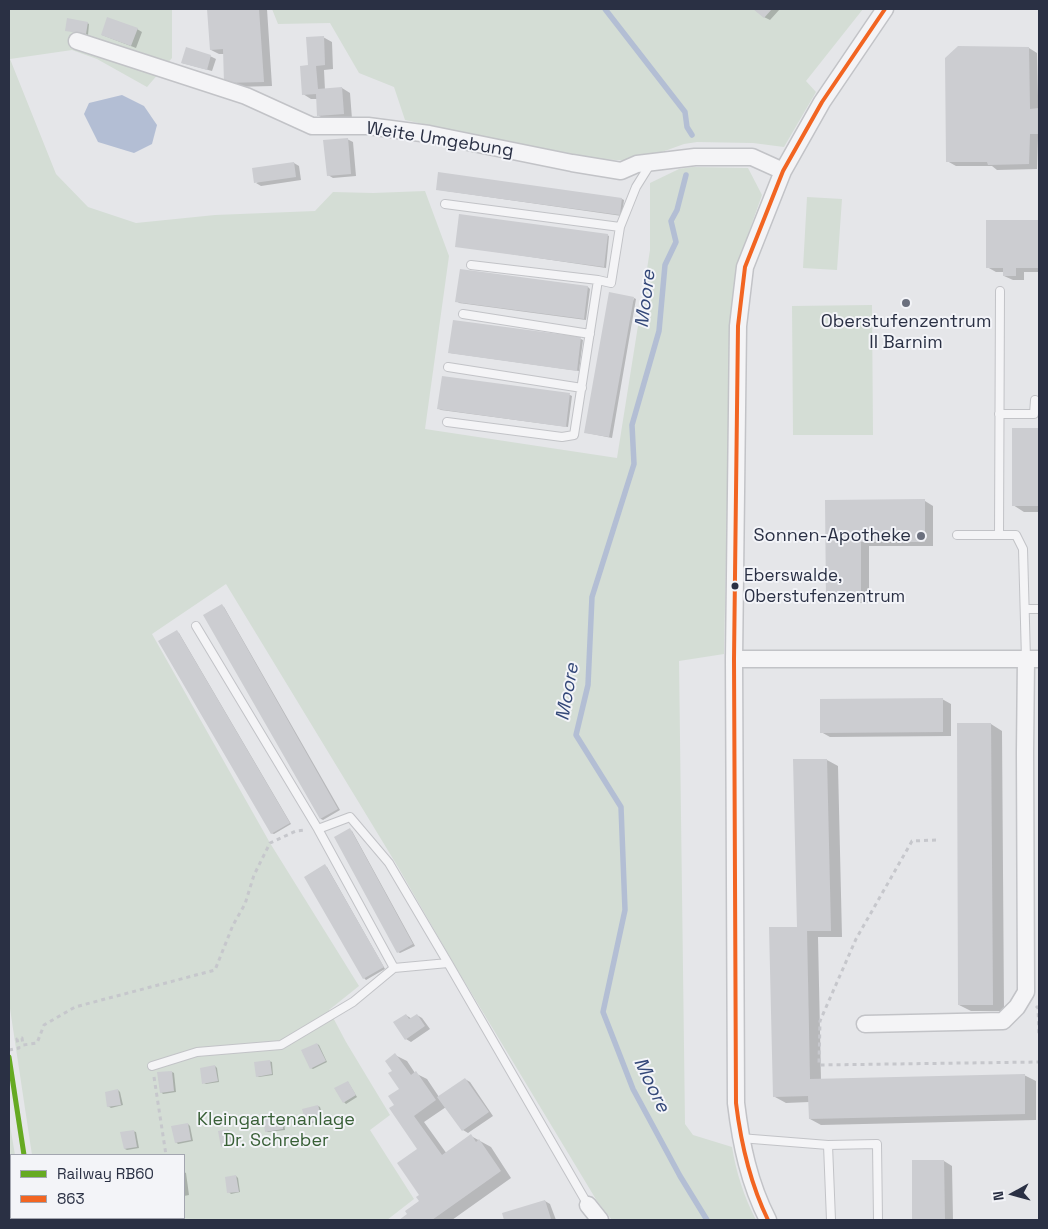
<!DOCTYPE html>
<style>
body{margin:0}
#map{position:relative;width:1048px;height:1229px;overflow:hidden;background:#e5e6e9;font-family:"Space Grotesk",sans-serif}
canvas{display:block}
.frame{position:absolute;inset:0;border:10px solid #2a3044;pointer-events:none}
.legend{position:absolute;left:10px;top:1154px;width:175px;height:65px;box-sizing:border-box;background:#f3f4f8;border:1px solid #a3a6b0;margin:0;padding:6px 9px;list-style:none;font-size:15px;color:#2a3044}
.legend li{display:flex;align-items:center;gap:10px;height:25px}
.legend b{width:25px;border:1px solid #a3a6b0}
.north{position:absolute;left:988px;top:1169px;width:50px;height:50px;-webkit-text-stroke:4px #f3f4f8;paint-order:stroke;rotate:263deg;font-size:14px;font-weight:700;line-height:20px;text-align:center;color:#2a3044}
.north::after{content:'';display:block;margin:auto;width:18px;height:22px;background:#2a3044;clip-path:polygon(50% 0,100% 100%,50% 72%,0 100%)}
</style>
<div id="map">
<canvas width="1048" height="1229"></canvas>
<div class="frame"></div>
<ul class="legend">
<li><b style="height:6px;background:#6a2"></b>Railway RB60</li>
<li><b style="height:6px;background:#f26522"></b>863</li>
</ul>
<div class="north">N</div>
</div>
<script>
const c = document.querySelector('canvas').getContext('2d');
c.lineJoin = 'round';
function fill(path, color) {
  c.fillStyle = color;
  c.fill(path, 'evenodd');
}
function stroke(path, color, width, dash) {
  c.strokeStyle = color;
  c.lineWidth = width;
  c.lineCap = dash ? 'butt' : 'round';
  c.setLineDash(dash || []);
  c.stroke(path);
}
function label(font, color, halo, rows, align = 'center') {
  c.font = font + ' "Space Grotesk",sans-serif';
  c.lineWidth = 4;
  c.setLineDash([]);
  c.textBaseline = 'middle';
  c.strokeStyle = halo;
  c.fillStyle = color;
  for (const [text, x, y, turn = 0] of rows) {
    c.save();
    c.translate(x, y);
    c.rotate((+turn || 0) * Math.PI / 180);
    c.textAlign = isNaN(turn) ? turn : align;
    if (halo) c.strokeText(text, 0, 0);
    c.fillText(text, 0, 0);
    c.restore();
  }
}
fill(new Path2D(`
 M9,9H172V58L147,87L97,59L72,50L10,59L56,174L88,207L136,223L215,215L315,211L333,192L373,193L425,191L449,256L425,429L617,458L650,250V183L679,169L692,167L748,168L762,195L739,260L731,310L724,654L679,661L685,1124L693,1135L732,1147C736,1172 744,1197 756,1220H612L597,1201L452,961L398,867L226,584L152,634L270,843L359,986L329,1010L346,1042L390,1115L370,1130L414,1199L387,1220H42L41,1218H184V1155H32L9,1002Z
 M272,9H863L806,81L816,92L784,147L753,143L697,142L684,144L637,161L575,158L405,120L394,87L359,73L330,23L278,24Z
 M807,197L842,199L837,270L803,268Z
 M872,305L873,435H793L792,306Z
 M9,1119L15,1155H11V1218H24L25,1220H9Z`), '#d4ddd5');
fill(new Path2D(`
 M122,95L144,106L157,125L152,144L134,153L98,142L84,114L89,103Z`), '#b3bed4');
fill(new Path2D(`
 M209,9H267L272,86L234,87L225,82V54H219L211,50Z
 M757,9H780L770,20L764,17Z
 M87,23L89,24L88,35L66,30Z
 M137,29L142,32L136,48L102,35Z
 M323,37L332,42L333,69L324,70L325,90L342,88L350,93L352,119L327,120L319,116L317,99H311L303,94L309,66Z
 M1029,48L1037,53L1039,138H1038L1037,169L997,170L992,166H956L947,161Z
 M210,56L216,59L212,71L182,63Z
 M347,139L353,142L356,176L333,178L328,175Z
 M294,163L299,166L301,180L261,186L256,183Z
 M439,190L622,199L624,200L622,216Z
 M1039,221V272H1024V280H1013L1004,276V272H996L987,267V222Z
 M607,235L609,236L606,268L456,246Z
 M461,270L588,287L590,289L586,320L459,303L457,301Z
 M634,298L636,299L612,438L587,433Z
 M581,339L583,340L579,371L450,353Z
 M443,378L570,395L572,396L568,427L441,410L439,409Z
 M1013,429H1039V512H1024L1013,505Z
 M827,501H925L933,506V546H869V603H836L827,598Z
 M222,606L224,607L340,810L323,820L321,819Z
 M177,632L179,633L291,824L274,834L271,833Z
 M942,699L951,704V736L830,737L821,732Z
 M991,724L1002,731L1004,1011H971L959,1005Z
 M827,760L838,766L842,937H818L821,1080L1024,1075L1036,1081V1120L821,1125L810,1119L809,1102L786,1103L775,1097L799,928Z
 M350,830L352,831L415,946L400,953L398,952Z
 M325,866L327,867L385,969L366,980L364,978Z
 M406,1015L412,1019L417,1015L422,1018L430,1029L411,1042L406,1039Z
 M317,1044L319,1045L327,1062L313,1069L311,1068Z
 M395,1055L407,1061L415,1073L427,1079L439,1097L465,1079L470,1082L493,1116L468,1133L463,1130L446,1107L424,1122L447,1154L471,1136L491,1147L511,1178L452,1220H401L409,1215L421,1201V1195L419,1149L396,1105L401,1089L393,1071Z
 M269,1061L272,1062L273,1075L259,1077L257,1076Z
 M215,1066L217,1068L219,1082L206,1084L204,1083Z
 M172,1072L174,1073L176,1092L163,1094L161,1092Z
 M348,1082L357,1097L346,1104L344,1102Z
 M118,1090L120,1092L123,1105L111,1108L108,1106Z
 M318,1106L320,1107L324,1120L310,1124L307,1122Z
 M281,1117L284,1119L285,1130L268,1132L266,1131Z
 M188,1124L190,1126L193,1141L178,1144L176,1142Z
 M228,1130L230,1132L233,1146L224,1148L222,1147Z
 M133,1131L136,1132L139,1148L127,1150L125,1149Z
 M913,1161H944L952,1166L953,1220H913Z
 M184,1172L186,1173L189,1195L184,1196Z
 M236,1176L238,1178L240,1192L231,1194L229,1192Z
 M545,1201L550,1204L556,1220H506L504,1214Z`), '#0003');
stroke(new Path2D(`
 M605,9L685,112L687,127L692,135
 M686,175L677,210L671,221L676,242L665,265L659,331L632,425L634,464L592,597L588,685L576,735L621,807L625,910L603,1012L633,1089L680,1176L707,1220`), '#b3bed4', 5.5);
fill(new Path2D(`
 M207,9H259L264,82L224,83L223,49L210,50Z
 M753,9H772L764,18Z
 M107,17L138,28L131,46L101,35Z
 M67,18L88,22L86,34L65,31Z
 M324,36L325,65L316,66L318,89L342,87L344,114L317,116L316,94L302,95L300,66L308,65L306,37Z
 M958,46L1029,47L1030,109L1039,108V134H1030L1029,164L988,165L987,162H946L945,58Z
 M186,47L211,55L207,70L181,63Z
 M348,138L351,174L327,176L323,140Z
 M294,162L296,177L254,183L252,168Z
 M438,172L622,198L620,215L436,190Z
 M459,214L608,234L604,267L455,247Z
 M986,220H1039V268H1016V276H1003V268H986Z
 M460,269L588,286L584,319L455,302Z
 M609,292L634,297L609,437L584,433Z
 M453,320L581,337L577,371L448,353Z
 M442,376L570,393L566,427L437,409Z
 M1012,428H1039V506H1012Z
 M925,499V542H861V599H826L825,500Z
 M222,604L338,809L320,819L203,615Z
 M177,630L290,823L271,834L158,641Z
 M943,698V732L820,733V699Z
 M957,723H991L993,1005H958Z
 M793,759H827L831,931H807L810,1079L1025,1074V1114L809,1119L808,1096L773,1097L769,927H797Z
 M350,828L413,944L397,953L334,837Z
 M325,864L384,967L363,979L304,877Z
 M406,1014L409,1019L417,1014L425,1026L405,1040L393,1022Z
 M317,1043L326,1061L310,1069L301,1050Z
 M395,1053L411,1075L416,1071L436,1100L414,1116L442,1155L471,1134L476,1142L479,1139L501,1171L432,1220H399L407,1214L405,1211L419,1201L416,1197L419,1195L397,1163L417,1149L389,1108L394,1105L388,1096L399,1089L388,1073L392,1071L385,1061Z
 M270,1060L272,1074L256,1077L254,1062Z
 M215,1065L218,1081L202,1084L200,1068Z
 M172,1071L174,1091L160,1093L157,1072Z
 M465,1078L489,1112L462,1131L437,1097Z
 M348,1081L356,1095L343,1103L334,1088Z
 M118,1089L121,1105L107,1107L105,1092Z
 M318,1105L322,1119L306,1123L302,1109Z
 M282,1116L283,1129L265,1132L263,1118Z
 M188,1123L191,1140L175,1143L171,1126Z
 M228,1129L231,1146L221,1147L218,1131Z
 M134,1130L137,1147L124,1149L120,1132Z
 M912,1160H944L945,1220H912Z
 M236,1175L239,1192L227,1193L225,1177Z
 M545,1200L551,1219L547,1220H504L502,1213Z`), '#cccdd1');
const lane = new Path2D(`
 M445,204L620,227
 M598,280L611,283L620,227L636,187L651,163
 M463,314L590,334
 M448,367L582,388
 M999,414H1034L1035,400
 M447,422L562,437L574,435L598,280L471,265
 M957,535H1016L1023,549L1026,659
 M999,535L1000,291
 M1026,609H1039
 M196,626L318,829L394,968
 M318,829L350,817L389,863L448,963
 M152,1066L197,1052L281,1045L353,1002L394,968L448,963L588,1205
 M740,1138L828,1145L877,1144L878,1220
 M828,1145L831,1220`);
const street = new Path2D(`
 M77,41L246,96L312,126H368L429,134L572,163L621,171L637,164L695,157H752L783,171
 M734,659H1039
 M865,1024L1003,1021L1017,1007L1026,992L1025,752L1026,659
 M588,1205L600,1220
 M768,1220C749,1183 741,1144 736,1103L734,659L738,326L745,267L783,171L822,102L885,9`);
stroke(lane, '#c2c3c7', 10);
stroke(street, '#c2c3c7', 19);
stroke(new Path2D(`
 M936,840L912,841L856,939L820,1021L819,1065L1039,1062
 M1036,1006L1038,1008L1039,1037
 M9,1050L19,1048L17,1039L22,1038L23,1045L37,1043L44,1025L75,1007L215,970L233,925L245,904L254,875L270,843L296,831L306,830
 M154,1077L166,1155
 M177,1218V1220`), '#c6c7cc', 3, [4, 4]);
stroke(lane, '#f4f4f6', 8);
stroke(street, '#f4f4f6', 16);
stroke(new Path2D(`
 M768,1220C750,1183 741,1144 736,1103L734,659L738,326L745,267L783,171L822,102L885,9`), '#f26522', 4);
stroke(new Path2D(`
 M9,1057L24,1155`), '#6a2', 5);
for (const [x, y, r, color] of [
 [906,303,5,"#6b707e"],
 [921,536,5,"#6b707e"],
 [735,586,4.5,"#2a3044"]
]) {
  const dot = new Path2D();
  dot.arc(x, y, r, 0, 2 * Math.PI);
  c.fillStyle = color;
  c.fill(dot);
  stroke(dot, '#f3f4f8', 2);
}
label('17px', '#2a3044', '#f3f4f8', [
 ["Eberswalde,",744,576],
 ["Oberstufenzentrum",744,597]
], 'left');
label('18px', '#2a3044', '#f3f4f8', [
 ["Weite Umgebung",440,140,9]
]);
label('18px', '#2a3044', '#f3f4f8', [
 ["Oberstufenzentrum",906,322],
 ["II Barnim",906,343],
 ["Sonnen-Apotheke",911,536,"right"]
]);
label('18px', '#396037', '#f3f4f8', [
 ["Kleingartenanlage",276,1120],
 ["Dr. Schreber",276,1141]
]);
label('italic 19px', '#344879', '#f3f4f8', [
 ["Moore",646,299,-83],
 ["Moore",568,692,-80],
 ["Moore",651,1085,64]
]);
</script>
